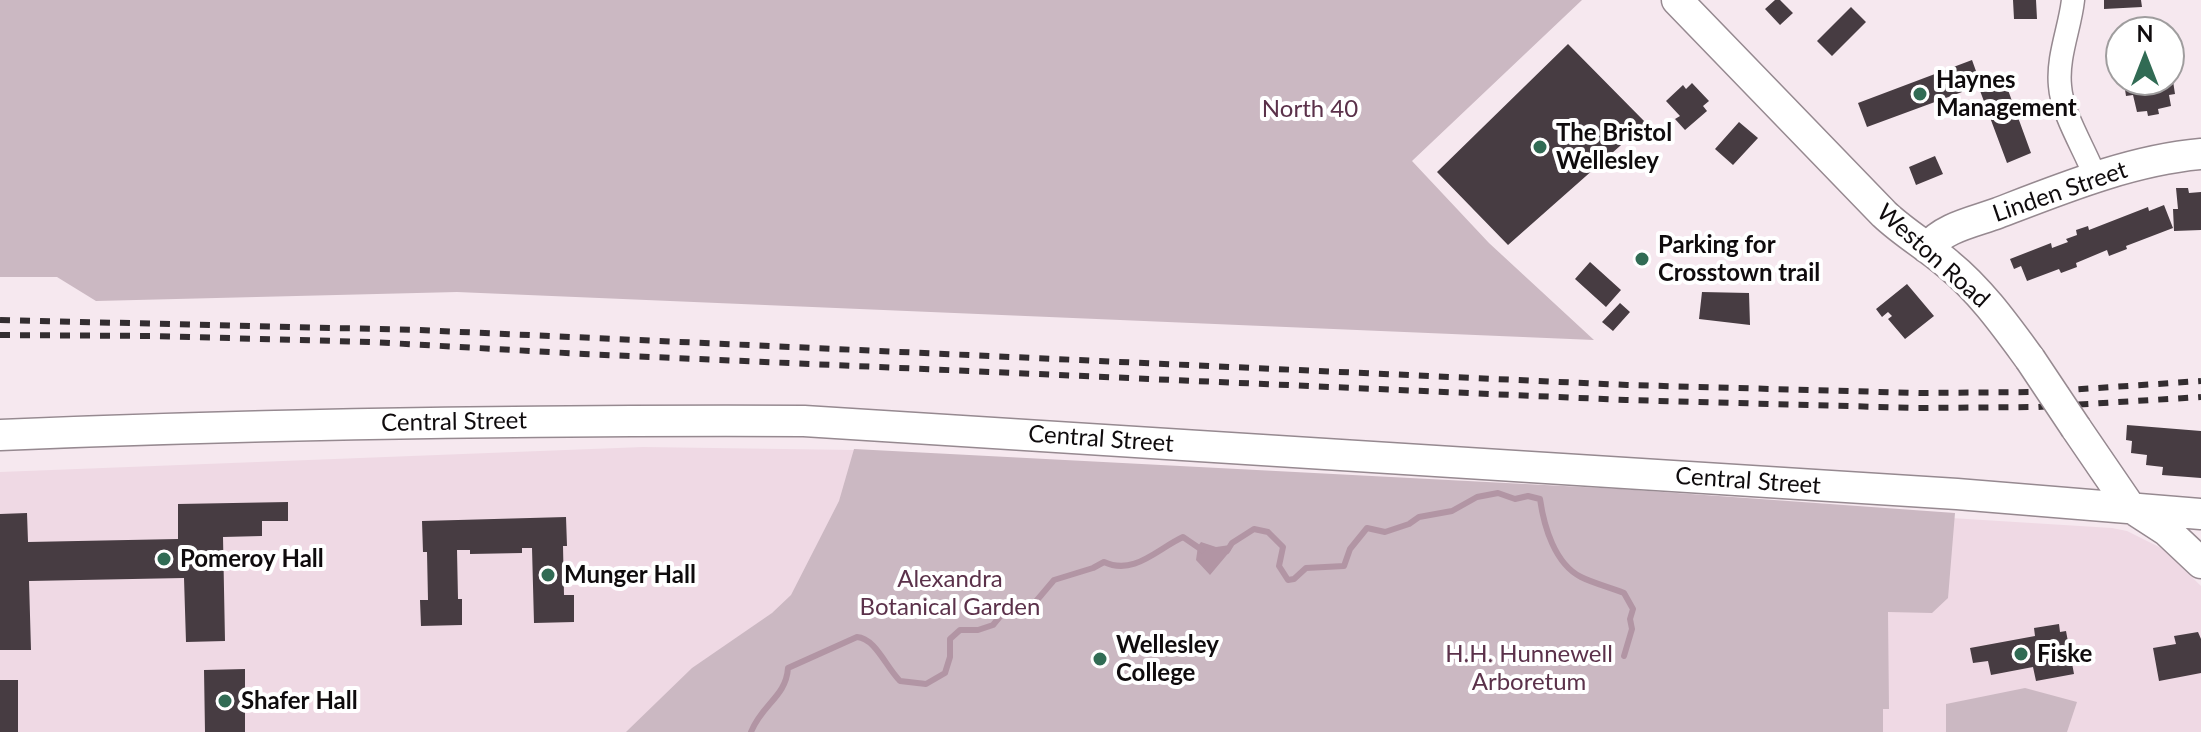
<!DOCTYPE html>
<style>
body{margin:0}
#map{position:relative;width:2201px;height:732px;overflow:hidden;background:#f6e8ef;font-family:Lato,sans-serif}
canvas{display:block}
.north{position:absolute;left:2105px;top:16px;width:80px;height:80px;box-sizing:border-box;background:#fff;border:2px solid #9f9d9e;border-radius:50%;rotate:0deg;font-size:22px;font-weight:700;line-height:32px;text-align:center;color:#0f0b0d}
.north::after{content:'';display:block;margin:auto;width:28px;height:36px;background:#316b54;clip-path:polygon(50% 0,100% 100%,50% 72%,0 100%)}
</style>
<div id="map">
<canvas width="2201" height="732"></canvas>
<div class="north">N</div>
</div>
<script>
const c = document.querySelector('canvas').getContext('2d');
c.lineJoin = 'round';
function fill(path, color) {
  c.fillStyle = color;
  c.fill(path, 'evenodd');
}
function stroke(path, color, width, dash) {
  c.strokeStyle = color;
  c.lineWidth = width;
  c.lineCap = dash ? 'butt' : 'round';
  c.setLineDash(dash || []);
  c.stroke(path);
}
function label(font, color, halo, rows, align = 'center') {
  c.font = font + ' Lato,sans-serif';
  c.lineWidth = 8;
  c.setLineDash([]);
  c.textBaseline = 'middle';
  c.strokeStyle = halo;
  c.fillStyle = color;
  for (const [text, x, y, turn = 0] of rows) {
    c.save();
    c.translate(x, y);
    c.rotate((+turn || 0) * Math.PI / 180);
    c.textAlign = isNaN(turn) ? turn : align;
    if (halo) c.strokeText(text, 0, 0);
    c.fillText(text, 0, 0);
    c.restore();
  }
}
fill(new Path2D(`
 M643,447L854,450L2112,528L2127,531L2163,549L2201,586V732H0V472Z`), '#efd9e4');
fill(new Path2D(`
 M0,0H1582L1412,161L1489,243L1594,340L457,292L96,301L57,277H0Z
 M854,449L1621,489L1955,513L1948,598L1932,613L1888,612L1889,709H1883V732H626L692,668L772,613L791,595L839,501Z
 M2025,688L2077,702L2067,732H1946V704Z`), '#cbb8c2');
fill(new Path2D(`
 M1201,542L1216,547L1230,545L1231,550L1210,575L1196,560L1198,546Z`), '#b295a4');
stroke(new Path2D(`
 M1227,551L1232,543L1254,529L1268,532L1283,547L1279,566L1288,580L1294,579L1306,568L1344,566L1350,549L1367,528L1385,532L1409,524L1419,517L1452,511L1477,497L1498,493L1515,499L1528,496L1540,499C1544,527 1555,564 1581,577C1595,584 1610,587 1624,593L1633,609L1630,619L1632,629L1624,656
 M751,732C762,704 786,697 788,668L857,637C875,638 886,667 900,681L926,684L945,673L950,657V639L960,630H978L993,625L1002,614L1018,607L1032,606L1054,580L1093,568L1104,562C1134,576 1157,549 1183,537L1202,550`), '#b295a4', 6);
fill(new Path2D(`
 M1775,0H1780L1793,13L1780,25L1765,9Z
 M2013,0H2036L2037,19H2014Z
 M2104,0H2141L2142,7L2104,9Z
 M1851,7L1866,22L1832,56L1817,41Z
 M1568,44L1646,123L1508,245L1437,172Z
 M2121,55V77H2119L2118,71H2114L2111,57Z
 M1972,60L1981,85L1867,127L1858,103Z
 M2004,79L2031,153L2007,163L1979,88Z
 M2120,80L2173,81L2175,94L2169,95L2171,106L2158,109L2159,114L2148,116L2147,111L2137,112L2133,95L2126,96L2124,83H2121Z
 M1692,83L1709,101L1703,106L1707,111L1685,130L1675,119L1680,116L1666,101L1683,85L1686,89Z
 M1739,122L1758,138L1733,165L1715,149Z
 M1935,156L1943,174L1916,185L1909,167Z
 M2176,188H2188L2189,193L2201,192V230L2174,231L2173,209H2178Z
 M2164,205L2173,228L2126,246L2127,249L2109,256L2107,250L2076,263L2077,267L2061,273L2059,269L2027,281L2021,266L2014,269L2010,259L2051,243L2052,248L2068,242L2066,239L2077,235L2076,230L2088,226L2089,230L2148,207L2149,211Z
 M1590,262L1621,290L1606,307L1575,279Z
 M1907,284L1934,316L1905,339L1888,319L1892,316L1888,312L1882,317L1876,309Z
 M1702,292L1749,293L1750,325L1699,319Z
 M1620,303L1630,312L1613,331L1602,322Z
 M2127,425L2201,431V478L2162,475L2163,467L2146,465L2147,455L2131,453L2132,441L2126,440Z
 M288,502V521H262V536L223,537L225,641L186,642L184,578L29,581L31,650H0V514L27,513L28,542L178,539V504Z
 M566,517L567,546H563L564,595H574V622L534,623L532,548H522V553L470,554V550H457L458,599H462V625L421,626L420,600H428L427,552H423L422,521Z
 M2059,624L2060,632L2066,631L2074,674L2036,681L2033,667L1991,675L1988,661L1973,663L1970,648L2035,636L2034,628Z
 M2198,632L2201,639V673L2159,681L2153,648L2176,644L2174,636Z
 M245,669V732H205L204,670Z
 M0,680H18V732H0Z`), '#473c42');
const street = new Path2D(`
 M2073,0C2070,28 2057,57 2060,86C2062,115 2086,151 2096,179`);
const secondary = new Path2D(`
 M1677,0L1884,214C1904,233 1927,246 1948,264C1981,291 2005,325 2030,359
 M1927,248C1944,227 1974,222 1998,213C2063,188 2132,160 2201,154
 M2076,428L2130,507L2167,531L2201,563
 M0,435C268,424 536,420 804,421L1957,494L2201,514`);
stroke(street, '#968990', 25);
stroke(secondary, '#968990', 33);
stroke(street, '#fff', 22);
stroke(secondary, '#fff', 30);
stroke(new Path2D(`
 M0,320L418,330L1627,385L1919,393L2038,392L2201,381
 M0,335L154,336L371,342L584,354L1626,400L1918,408L2038,407L2201,397`), '#332d30', 6, [10, 10]);
const secondaryBridge = new Path2D(`
 M2030,359L2076,428`);
stroke(secondaryBridge, '#968990', 33, []);
stroke(secondaryBridge, '#fff', 30);
for (const [x, y, r, color] of [
 [1920,94,8,"#316b54"],
 [1540,147,8,"#316b54"],
 [1642,259,8,"#316b54"],
 [164,559,8,"#316b54"],
 [548,575,8,"#316b54"],
 [2021,654,8,"#316b54"],
 [1100,659,8,"#316b54"],
 [225,701,8,"#316b54"]
]) {
  const dot = new Path2D();
  dot.arc(x, y, r, 0, 2 * Math.PI);
  c.fillStyle = color;
  c.fill(dot);
  stroke(dot, '#fff', 3);
}
label('bold 24px', '#0f0b0d', '#fff', [
 ["Haynes",1936,80],
 ["Management",1936,108],
 ["The Bristol",1556,133],
 ["Wellesley",1556,161],
 ["Parking for",1658,245],
 ["Crosstown trail",1658,273],
 ["Pomeroy Hall",180,559],
 ["Munger Hall",564,575],
 ["Wellesley",1116,645],
 ["College",1116,673],
 ["Fiske",2037,654],
 ["Shafer Hall",241,701]
], 'left');
label('24px', '#5b314a', '#fff', [
 ["North 40",1310,109],
 ["Alexandra",950,579],
 ["Botanical Garden",950,607],
 ["H.H. Hunnewell",1529,654],
 ["Arboretum",1529,682]
]);
label('24px', '#0f0b0d', '#fff', [
 ["Linden Street",2060,192,-19],
 ["Weston Road",1933,256,42],
 ["Central Street",454,422,-1],
 ["Central Street",1101,439,4],
 ["Central Street",1748,481,4]
]);
</script>
